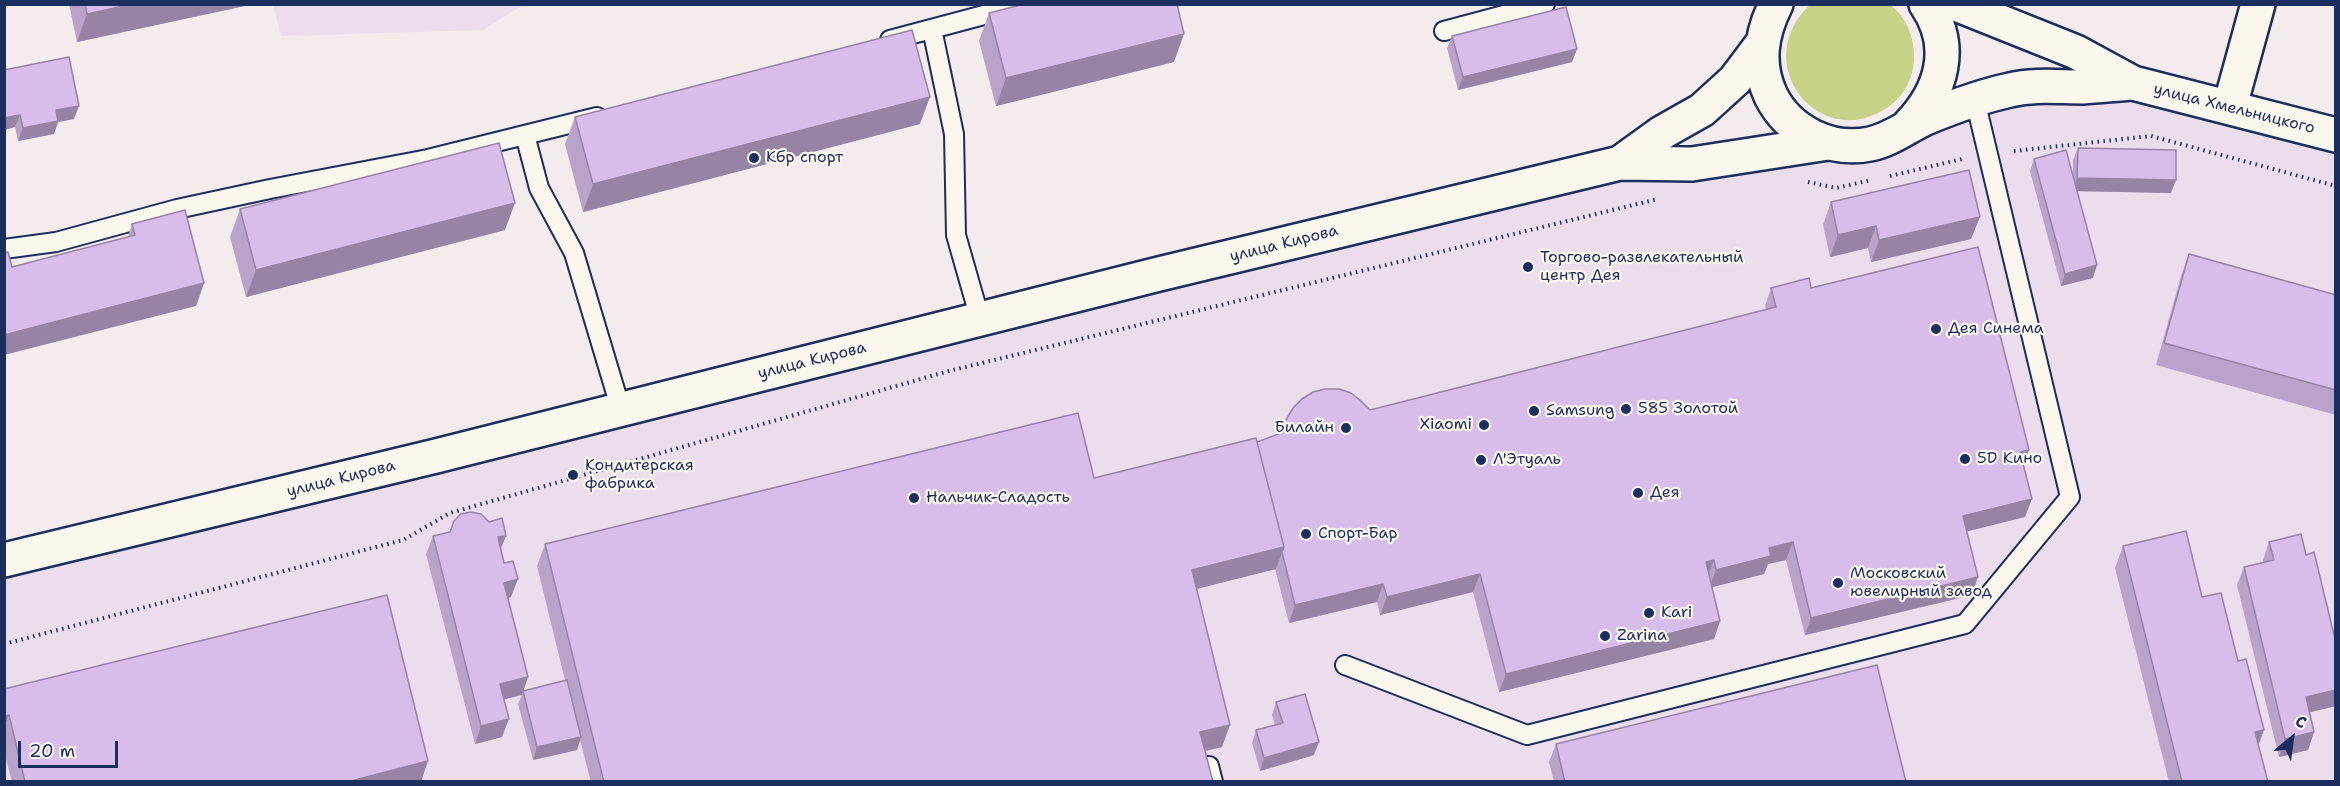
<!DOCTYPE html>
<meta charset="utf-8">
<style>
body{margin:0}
#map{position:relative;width:2340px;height:786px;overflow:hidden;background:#f4ebec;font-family:"Shantell Sans",sans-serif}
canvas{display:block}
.frame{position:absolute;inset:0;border:6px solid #1b2f5e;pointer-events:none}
.north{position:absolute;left:2262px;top:708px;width:60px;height:60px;-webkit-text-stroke:4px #fbf7ec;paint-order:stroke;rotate:29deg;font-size:16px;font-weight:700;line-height:24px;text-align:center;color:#1b2f5e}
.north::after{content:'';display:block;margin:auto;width:21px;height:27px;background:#1b2f5e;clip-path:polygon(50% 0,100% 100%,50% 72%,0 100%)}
.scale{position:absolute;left:18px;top:741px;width:100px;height:27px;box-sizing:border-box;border:3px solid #1b2f5e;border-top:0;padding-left:8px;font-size:18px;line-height:21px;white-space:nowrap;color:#1b2f5e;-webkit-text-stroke:4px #fbf7ec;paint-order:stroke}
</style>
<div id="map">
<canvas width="2340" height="786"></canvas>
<div class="frame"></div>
<div class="north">С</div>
<div class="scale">20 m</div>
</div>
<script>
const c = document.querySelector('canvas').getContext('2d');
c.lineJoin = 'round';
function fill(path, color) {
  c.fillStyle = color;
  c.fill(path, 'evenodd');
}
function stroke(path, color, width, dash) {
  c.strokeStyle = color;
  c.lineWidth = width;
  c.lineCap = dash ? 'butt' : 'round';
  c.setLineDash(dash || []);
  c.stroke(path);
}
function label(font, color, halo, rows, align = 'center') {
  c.font = font + ' "Shantell Sans",sans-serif';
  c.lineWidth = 4.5;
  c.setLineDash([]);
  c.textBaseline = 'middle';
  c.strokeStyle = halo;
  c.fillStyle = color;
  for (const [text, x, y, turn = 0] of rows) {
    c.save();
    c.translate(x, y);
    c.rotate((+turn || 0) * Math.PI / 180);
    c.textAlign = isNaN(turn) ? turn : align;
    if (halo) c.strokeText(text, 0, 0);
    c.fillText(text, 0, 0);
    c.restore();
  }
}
fill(new Path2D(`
 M273,5V4L523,5L483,30L281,36Z
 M2084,87L2335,135V781H5L4,560L1159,274L1692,164Z`), '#ecddec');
fill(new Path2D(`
 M1811,4H1889C1907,17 1915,39 1914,60C1913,77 1905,94 1892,104C1824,158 1745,64 1811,4Z`), '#c6d286');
const service = new Path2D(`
 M932,29L954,134L956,235L980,319
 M1444,31L1545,4
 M890,40L1025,4
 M525,135L539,188L574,253L621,410
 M4,249L56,242L177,209L270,189L428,159L597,117
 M1345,665L1527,735L1965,624L2070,497L1975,100
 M1209,766L1213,782`);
const minor = new Path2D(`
 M2230,106L2258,4`);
const secondary = new Path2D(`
 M1776,4C1761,34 1756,64 1771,96C1789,132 1831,152 1870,144C1891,140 1909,125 1928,117C1955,106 1982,96 2010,90C2034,84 2059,87 2083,87C2100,86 2117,84 2133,83
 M1956,4L2076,52L2133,83L2336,135
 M1909,125C1942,91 1955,46 1926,4
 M1620,163L1663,132L1702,110L1735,80L1762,44
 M4,560L436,456L1159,274L1620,163L1692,164L1828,143`);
stroke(service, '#1b2f5e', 22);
stroke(minor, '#1b2f5e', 38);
stroke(secondary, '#1b2f5e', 38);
stroke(new Path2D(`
 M2014,151L2151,136L2336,186
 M1890,176L1962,159
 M1808,182L1836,188L1871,180
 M4,644L403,540L450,513L949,371L1658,199`), '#1b2f5e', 4, [1.5, 4.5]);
stroke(service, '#fbf7ec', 18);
stroke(minor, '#fbf7ec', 33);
stroke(secondary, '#fbf7ec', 33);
fill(new Path2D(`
 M69,4H254L77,42Z
 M989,13L1174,62L996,106L979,41Z
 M1452,36L1577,49L1572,62L1458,90L1447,48Z
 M4,70L74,119L58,122L54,134L18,141L15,127L4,130Z
 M575,117L920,124L583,212L565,144Z
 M2078,148L2171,193L2077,191L2093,278L2061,286L2030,171L2034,159L2073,174V160Z
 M1831,202L1971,239L1871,262L1868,248L1830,257L1823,225Z
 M240,209L505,230L246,297L230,237Z
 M132,224L204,283L196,306L12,267L128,237Z
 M2189,254L2336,295V415L2156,365L2181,276Z
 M1771,288H1811L2023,466L2025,517L1967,531L1972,595L1805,635L1786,560L1768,564L1764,574L1712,587L1720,621L1714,639L1499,692L1473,592L1380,615L1377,602L1289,623L1275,569L1197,589L1222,747L1205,751L1213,782H591L580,740L577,750L533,760L518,704L522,695L504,699L502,737L475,744L426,554L433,536L501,550L511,597L508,598L528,677L523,691L565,680L537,566L545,544L1094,478L1257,442L1281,433L1286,420L1370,410L1766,310L1765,306Z
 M2269,542L2336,706L2309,712L2314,732L2308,750L2279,757L2237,585L2244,567L2263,563V560Z
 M2123,546L2202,597L2259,746L2268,782H2169L2115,568Z
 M4,689L421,782H12L4,751Z
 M1276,702L1314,755L1260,771L1252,743L1256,730L1275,725L1272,715Z
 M1556,744L1906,782H1554L1549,762Z`), '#baa3ca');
fill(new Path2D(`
 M133,4H254L77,42L87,14Z
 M1184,34L1174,62L996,106L1006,78Z
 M1577,49L1572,62L1458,90L1463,77Z
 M930,97L920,124L583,212L593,184Z
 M79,106L74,119L58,122L54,134L18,141L23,128L56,110Z
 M20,115L15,127L4,130V118Z
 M2077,178L2176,180L2171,193L2072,191Z
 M515,203L505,230L246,297L256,270Z
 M1980,217L1971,239L1871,262L1879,240Z
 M1876,226L1868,248L1830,257L1838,235Z
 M2097,265L2093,278L2061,286L2065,274Z
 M204,283L196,306L4,355V335Z
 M2029,450L2023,468L2020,452Z
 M2032,499L2025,517L1957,534L1963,516Z
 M506,536L499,553L498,537Z
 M1793,542L1786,560L1768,564L1764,574L1709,588L1716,570L1769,548Z
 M1284,547L1276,569L1184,592L1192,570Z
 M1714,560L1707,578L1706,562Z
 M1480,574L1473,592L1380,615L1387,597Z
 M1978,577L1972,595L1805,635L1811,618Z
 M518,579L511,597L498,601L504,583Z
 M1383,584L1377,602L1289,623L1295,605Z
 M1720,621L1714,639L1499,692L1506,674Z
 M528,677L522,695L493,702L500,684Z
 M2336,690V706L2299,715L2306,697Z
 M9,715L4,727V716Z
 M509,719L502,737L475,744L481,726Z
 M1230,725L1222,747L1192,754L1200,732Z
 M2264,730L2256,752L2255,732Z
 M2314,732L2308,750L2279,757L2285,739Z
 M581,737L577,750L533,760L537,747Z
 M1319,742L1314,755L1260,771L1264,758Z
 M428,761L421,782H347Z`), '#9784a4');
const building = new Path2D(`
 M85,4H133L87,14Z
 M1024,4H1177L1184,34L1006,78L989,13Z
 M1566,7L1577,49L1463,77L1452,36Z
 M912,30L930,97L593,184L575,117Z
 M69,57L79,106L56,110L58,121L23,128L20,115L4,118V70Z
 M499,143L515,203L256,270L240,209Z
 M2078,148L2176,150V180L2077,178Z
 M2066,150L2097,265L2065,274L2034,159Z
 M1969,170L1980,217L1879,240L1876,226L1838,235L1831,202Z
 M185,210L204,283L4,335V253L8,252L12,267L135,235L132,224Z
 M1978,247L2029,450L2020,452L2032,499L1963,516L1978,577L1811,618L1793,542L1769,548L1771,556L1716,570L1714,560L1706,562L1720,621L1506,674L1480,574L1387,597L1383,584L1295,605L1282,552L1284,547L1257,442L1284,432L1286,420L1293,408L1302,399L1313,392L1325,389H1339L1351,393L1361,401L1370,410L1776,307L1771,288L1809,278L1811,288Z
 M2189,254L2336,295V390L2164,343Z
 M1078,413L1094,478L1256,438L1284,547L1192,570L1230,725L1200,732L1213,782H604L545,544Z
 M471,512L481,514L489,522L502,518L506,536L498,537L504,563L513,561L518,579L504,583L528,677L500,684L509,719L481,726L433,536L450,532L454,521L461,514Z
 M2186,531L2202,597L2221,593L2238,661L2246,659L2264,730L2255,732L2268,782H2182L2123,546Z
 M2301,534L2306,555L2314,552L2336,643V690L2306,697L2314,732L2285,739L2244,567L2274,560L2269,542Z
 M387,595L428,761L347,782H25L9,715L4,716V689Z
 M1877,665L1906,782H1565L1556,744Z
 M567,680L581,737L537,747L523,691Z
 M1305,694L1319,742L1264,758L1256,730L1283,723L1276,702Z`);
fill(building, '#d8bdeb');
stroke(building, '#9784a4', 1.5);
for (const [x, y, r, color] of [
 [754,158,6,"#1b2f5e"],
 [1528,267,6,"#1b2f5e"],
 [1936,329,6,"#1b2f5e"],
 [1626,409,6,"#1b2f5e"],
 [1534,411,6,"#1b2f5e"],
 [1484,425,6,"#1b2f5e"],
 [1346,428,6,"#1b2f5e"],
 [1965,459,6,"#1b2f5e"],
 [1481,460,6,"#1b2f5e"],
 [573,475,6,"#1b2f5e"],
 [1638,493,6,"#1b2f5e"],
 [914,498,6,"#1b2f5e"],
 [1306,534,6,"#1b2f5e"],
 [1838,583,6,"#1b2f5e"],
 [1649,613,6,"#1b2f5e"],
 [1605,636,6,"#1b2f5e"]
]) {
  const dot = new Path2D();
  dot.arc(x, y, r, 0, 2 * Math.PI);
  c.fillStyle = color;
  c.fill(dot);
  stroke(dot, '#fbf7ec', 2);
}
label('16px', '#1b2f5e', '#fbf7ec', [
 ["улица Хмельницкого",2234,109,14],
 ["улица Кирова",1284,244,-14],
 ["улица Кирова",812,361,-14],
 ["улица Кирова",341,479,-14]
]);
label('16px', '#1b2f5e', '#fbf7ec', [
 ["Кбр спорт",766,158],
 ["Торгово-развлекательный",1540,258],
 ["центр Дея",1540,276],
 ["Дея Синема",1948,329],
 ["585 Золотой",1638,409],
 ["Samsung",1546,411],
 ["Xiaomi",1472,425,"right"],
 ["Билайн",1334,428,"right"],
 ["5D Кино",1977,459],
 ["Л'Этуаль",1493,460],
 ["Кондитерская",585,466],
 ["фабрика",585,484],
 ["Дея",1650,493],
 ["Нальчик-Сладость",926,498],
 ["Спорт-Бар",1318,534],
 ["Московский",1850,574],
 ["ювелирный завод",1850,592],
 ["Kari",1661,613],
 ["Zarina",1617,636]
], 'left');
</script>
